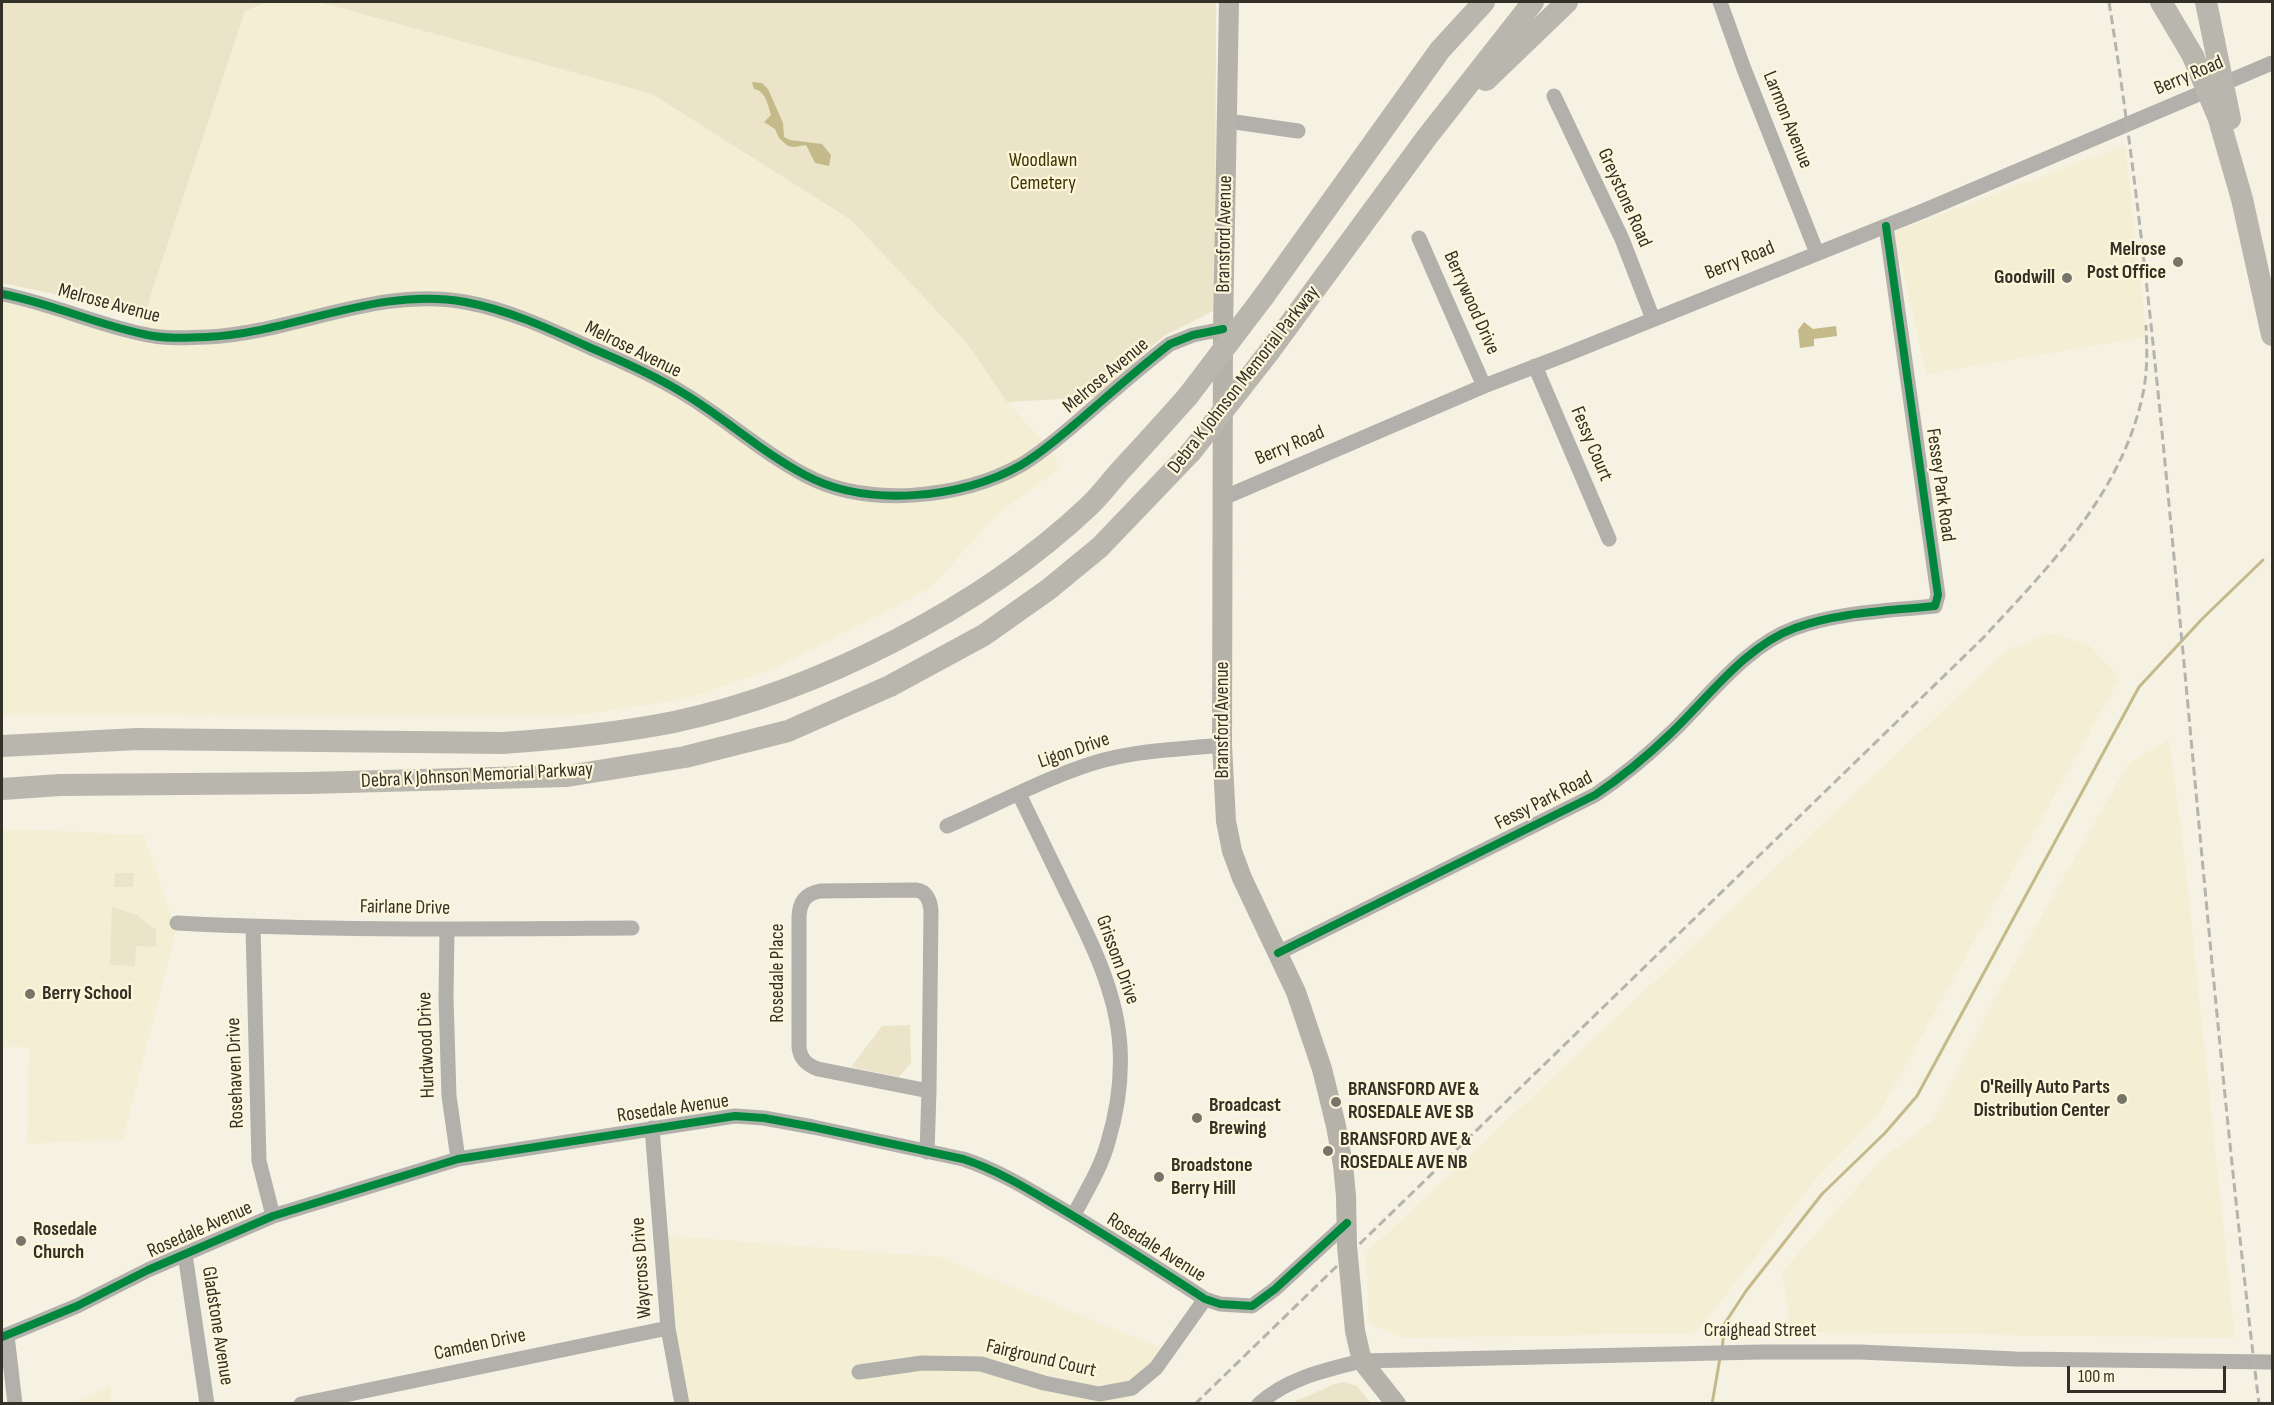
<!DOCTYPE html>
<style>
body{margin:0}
#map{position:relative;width:2274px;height:1405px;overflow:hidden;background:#f5f2e3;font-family:"Sofia Sans Condensed",sans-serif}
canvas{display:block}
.frame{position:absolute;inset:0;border:3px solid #333127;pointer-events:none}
.scale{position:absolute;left:2067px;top:1366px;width:159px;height:27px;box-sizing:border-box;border:3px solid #333127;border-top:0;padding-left:8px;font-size:18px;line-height:21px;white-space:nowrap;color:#333127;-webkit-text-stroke:4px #fdf6db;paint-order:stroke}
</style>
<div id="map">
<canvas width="2274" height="1405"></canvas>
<div class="frame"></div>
<div class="scale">100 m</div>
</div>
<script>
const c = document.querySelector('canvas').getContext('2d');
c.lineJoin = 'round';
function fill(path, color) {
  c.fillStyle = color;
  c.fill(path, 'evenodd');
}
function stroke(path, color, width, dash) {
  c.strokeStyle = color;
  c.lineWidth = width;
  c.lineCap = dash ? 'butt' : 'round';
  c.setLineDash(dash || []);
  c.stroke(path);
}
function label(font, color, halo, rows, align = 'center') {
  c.font = font + ' "Sofia Sans Condensed",sans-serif';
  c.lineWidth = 4.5;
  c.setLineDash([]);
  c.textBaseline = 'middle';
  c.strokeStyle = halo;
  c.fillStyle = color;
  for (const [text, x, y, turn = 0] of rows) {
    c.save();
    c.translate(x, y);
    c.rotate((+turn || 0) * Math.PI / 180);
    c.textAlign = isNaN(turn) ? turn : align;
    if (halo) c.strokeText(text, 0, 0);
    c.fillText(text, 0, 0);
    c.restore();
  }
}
fill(new Path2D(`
 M268,2H319L652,94L851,220L966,342L1007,402L1048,446L1060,468L999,513L930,588L776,668L686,699L572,716L2,715V294L142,334L145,313L245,11Z
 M2125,145L2147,337L1927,374L1893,232Z
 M2050,633L2089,645L2120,677L1878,1115L1816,1179L1696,1333L1405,1338L1369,1323L1366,1253L2006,651Z
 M2169,740L2182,834L2235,1338L1791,1332L1782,1272L1881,1160L1933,1120L1990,1007L2128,764Z
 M16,829L144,835L176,930L123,1139L27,1144L29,1047H2V831Z
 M660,1235L940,1257L1168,1351L1126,1403H682Z
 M110,1386L112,1403H71L79,1400Z`), '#f4eed4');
fill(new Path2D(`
 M2,2H268L245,11L145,313L2,283Z
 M319,2H1216L1215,310L1164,336L1096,397L1007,402L966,342L851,220L652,94Z
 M115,873H134L133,887H114Z
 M112,907L137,915L156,930V947L136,946L135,966L110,965Z
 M910,1025L911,1063L899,1077L851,1067L882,1026Z
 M1344,1382L1357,1386L1371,1403H1291L1335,1384Z`), '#ebe4c8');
fill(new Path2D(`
 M752,82L762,83L768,89L783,123L784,137L790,140L822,144L831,155L829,166L815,163L806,145L794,147L788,146L779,138L775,129L764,122L771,115C768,105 766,91 754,89Z
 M1804,322L1813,329L1836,326L1837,336L1814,339V346L1800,348L1798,330Z`), '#c4b989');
stroke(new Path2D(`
 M1722,1349L1725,1323L1746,1291L1822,1194L1885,1133L1917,1096L2139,687L2203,618L2263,560
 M1712,1404L1720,1358`), '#c4b989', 3);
stroke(new Path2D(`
 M1720,2L1744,69L1817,253
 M1554,96L1622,239L1653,319
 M1228,121L1298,131
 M1419,238L1484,386
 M2,294C50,303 95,324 143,334C163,339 186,338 207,337C294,333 376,286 465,302C509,310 550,329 591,348C622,361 654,375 683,393C725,418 761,452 805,475C866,508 962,499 1021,465C1043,452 1062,435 1082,418C1111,393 1140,367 1170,344L1193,335L1223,329
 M1535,366L1609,539
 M1223,498L1484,386L1565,355L1923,211L2272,63
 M1019,794C1035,827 1051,860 1067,893C1091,941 1117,993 1120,1047C1122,1079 1117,1112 1108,1142C1101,1168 1086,1192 1073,1216
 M947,826C996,805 1052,774 1104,760C1142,750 1183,749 1222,745
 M916,890C926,891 930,900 931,910L929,1091L818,1069C807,1065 800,1059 799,1047V916C800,902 805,894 820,891Z
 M177,923C329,931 480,929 632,928
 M253,927L259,1161L273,1216
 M447,930L446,998L449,1096L458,1159
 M1278,953L1595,795C1622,777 1646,757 1670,734C1707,699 1745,646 1795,628C1839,612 1888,611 1935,606L1938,595L1886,226
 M652,1128L668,1328L682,1404
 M927,1152L929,1091
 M185,1254L207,1404
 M7,1335L15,1404
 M2,1337L77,1306L148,1270L273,1216L458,1159L735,1116L764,1118L813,1127L963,1159C1000,1171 1031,1191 1065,1211C1112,1239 1159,1269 1205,1299L1220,1304L1252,1306L1275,1289L1347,1223
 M859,1372L922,1363L981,1364L1044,1383L1099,1394L1132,1388L1156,1368L1205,1299
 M301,1404L668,1328
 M1259,1404C1287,1378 1326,1370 1362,1361L1761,1352H1860L2016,1359L2272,1362`), '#b1b0ab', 15);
stroke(new Path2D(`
 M1229,2L1223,329L1222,745L1226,821L1232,851L1242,878L1296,992L1322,1069L1336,1126L1343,1165L1346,1196L1347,1246L1355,1331L1362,1361L1396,1404`), '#b4b2a9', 20);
stroke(new Path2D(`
 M2161,2L2193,56
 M2206,2L2214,41
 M1486,80L1567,2
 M2220,123L2242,199L2272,335
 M1264,296L1440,50L1484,2
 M1269,352L1427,137L1533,2
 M2,746L137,739L503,743C561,739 618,733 674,722C818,691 981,608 1088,507C1100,496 1110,482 1121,470C1143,446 1166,421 1188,396
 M2,789L60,785L309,783L567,776L685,757L788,731L890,686L984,635L1049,589L1100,547L1191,452`), '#b9b6ad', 22);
stroke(new Path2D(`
 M2109,2C2144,221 2163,442 2184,663C2207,910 2229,1157 2259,1404
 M1195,1404L1982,639C2048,568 2120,495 2142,398C2148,373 2147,349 2146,325`), '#b4b3ac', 3, [9, 4.5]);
stroke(new Path2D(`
 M2214,41L2230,119
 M2193,56L2219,119
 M1188,396L1264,296
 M1191,452L1269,352`), '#b9b6ad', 22);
stroke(new Path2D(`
 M2,294C50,303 95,324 143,334C163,339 186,338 207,337C294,333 376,286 465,302C509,310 550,329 591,348C622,361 654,375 683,393C725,418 761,452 805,475C866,508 962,499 1021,465C1043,452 1062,435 1082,418C1111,393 1140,367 1170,344L1193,335L1223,329
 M1278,953L1595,795C1622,777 1646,757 1670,734C1707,699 1745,646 1795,628C1839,612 1888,611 1935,606L1938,595L1886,226
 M2,1337L77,1306L148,1270L273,1216L458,1159L735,1116L764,1118L813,1127L963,1159C1000,1171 1031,1191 1065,1211C1112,1239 1159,1269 1205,1299L1220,1304L1252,1306L1275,1289L1347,1223`), '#00873e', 8);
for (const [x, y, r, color] of [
 [2178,262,6,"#777569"],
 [2067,278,6,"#777569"],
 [30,994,6,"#777569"],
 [2122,1099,6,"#777569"],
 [1336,1102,6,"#777569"],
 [1197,1118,6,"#777569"],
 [1328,1151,6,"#777569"],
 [1159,1177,6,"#777569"],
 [21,1241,6,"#777569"]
]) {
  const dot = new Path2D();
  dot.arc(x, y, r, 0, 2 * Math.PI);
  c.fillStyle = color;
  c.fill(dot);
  stroke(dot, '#fdf6db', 2);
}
label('20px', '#333127', '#fdf6db', [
 ["Berry Road",2189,76,-23],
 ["Larmon Avenue",1787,120,68],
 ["Greystone Road",1624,198,66],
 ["Bransford Avenue",1225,234,-89],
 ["Berry Road",1740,261,-22],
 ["Berrywood Drive",1471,303,66],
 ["Melrose Avenue",109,304,15],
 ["Melrose Avenue",633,350,26],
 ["Melrose Avenue",1106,376,-40],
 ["Debra K Johnson Memorial Parkway",1244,380,-52],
 ["Fessy Court",1591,444,67],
 ["Berry Road",1290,446,-23],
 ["Fessey Park Road",1940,485,82],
 ["Bransford Avenue",1223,720,-90],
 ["Ligon Drive",1074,751,-19],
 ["Debra K Johnson Memorial Parkway",477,776,-3],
 ["Fessy Park Road",1544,801,-27],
 ["Fairlane Drive",405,908,1],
 ["Grissom Drive",1117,960,70],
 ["Rosedale Place",778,973,-90],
 ["Hurdwood Drive",427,1045,-92],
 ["Rosehaven Drive",236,1073,-92],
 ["Rosedale Avenue",673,1109,-8],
 ["Rosedale Avenue",200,1230,-24],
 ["Rosedale Avenue",1156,1248,32],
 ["Waycross Drive",642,1268,-94],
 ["Gladstone Avenue",217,1326,81],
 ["Craighead Street",1760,1331],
 ["Camden Drive",480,1345,-12],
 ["Fairground Court",1041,1359,13]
]);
label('20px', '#3e3300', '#fdf6db', [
 ["Woodlawn",1043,161],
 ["Cemetery",1043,184]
]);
label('bold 20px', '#333127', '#fdf6db', [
 ["Melrose",2166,250,"right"],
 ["Post Office",2166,273,"right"],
 ["Goodwill",2055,278,"right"],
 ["Berry School",42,994],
 ["O'Reilly Auto Parts",2110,1088,"right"],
 ["Distribution Center",2110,1111,"right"],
 ["BRANSFORD AVE &",1348,1090],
 ["ROSEDALE AVE SB",1348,1113],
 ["Broadcast",1209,1106],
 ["Brewing",1209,1129],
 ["BRANSFORD AVE &",1340,1140],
 ["ROSEDALE AVE NB",1340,1163],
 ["Broadstone",1171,1166],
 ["Berry Hill",1171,1189],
 ["Rosedale",33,1230],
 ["Church",33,1253]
], 'left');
</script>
